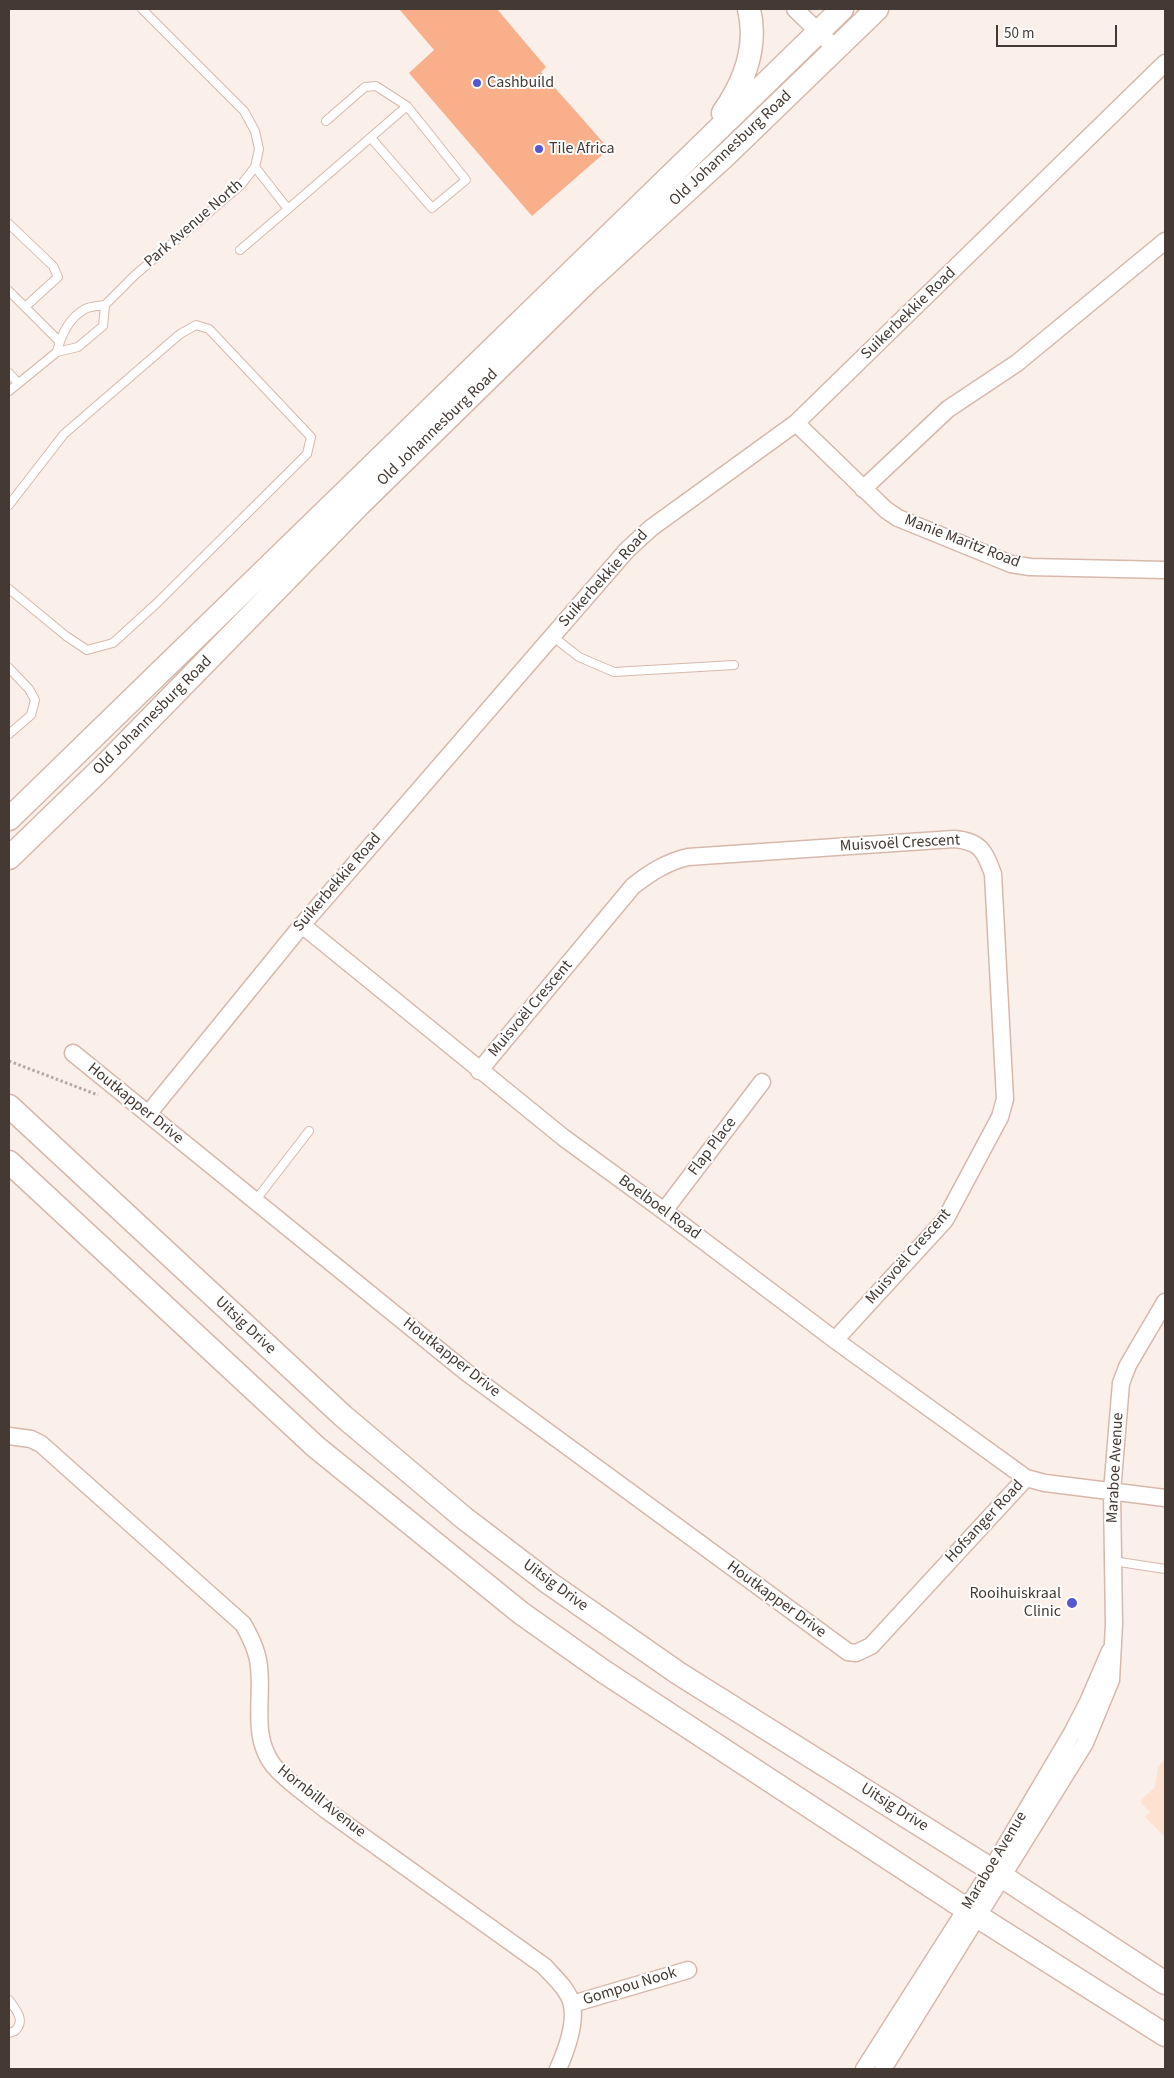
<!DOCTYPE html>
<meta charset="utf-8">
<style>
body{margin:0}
#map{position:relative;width:1174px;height:2078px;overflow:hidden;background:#fbefe9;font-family:"Source Sans 3",sans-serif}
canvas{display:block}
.frame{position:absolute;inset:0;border:10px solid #443933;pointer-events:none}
.scale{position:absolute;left:996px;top:25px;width:121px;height:22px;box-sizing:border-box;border:2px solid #443933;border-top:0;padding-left:6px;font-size:15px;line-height:18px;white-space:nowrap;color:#443933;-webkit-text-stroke:4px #fff;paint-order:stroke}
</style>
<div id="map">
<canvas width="1174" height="2078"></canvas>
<div class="frame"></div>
<div class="scale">50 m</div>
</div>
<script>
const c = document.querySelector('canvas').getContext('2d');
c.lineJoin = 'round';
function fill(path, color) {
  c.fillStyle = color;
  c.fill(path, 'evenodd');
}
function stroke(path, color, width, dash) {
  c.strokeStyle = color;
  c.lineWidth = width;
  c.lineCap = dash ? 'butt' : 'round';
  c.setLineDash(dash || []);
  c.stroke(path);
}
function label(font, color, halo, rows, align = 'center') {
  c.font = font + ' "Source Sans 3",sans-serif';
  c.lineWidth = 4;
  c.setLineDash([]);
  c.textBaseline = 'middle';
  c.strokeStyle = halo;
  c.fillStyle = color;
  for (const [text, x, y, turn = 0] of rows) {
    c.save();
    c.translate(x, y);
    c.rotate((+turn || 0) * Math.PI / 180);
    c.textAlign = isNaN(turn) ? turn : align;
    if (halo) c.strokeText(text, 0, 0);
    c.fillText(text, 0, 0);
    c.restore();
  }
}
fill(new Path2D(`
 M1165,1759V1837L1145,1817L1150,1812L1142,1804L1141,1800L1155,1787L1158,1767Z`), '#ffe1d2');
fill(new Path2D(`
 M399,9H497L546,67L541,72L609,149L532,216L409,73L434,50Z`), '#f9af89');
const lane = new Path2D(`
 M326,121L365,87L376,86L407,106L466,180L432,208L371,138
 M255,167L288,209L407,106
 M9,224L53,266L58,277L25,307
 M240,250L288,209
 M9,291L59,341
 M57,352C61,335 69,318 85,309C90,306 99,306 105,305
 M9,373L18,383
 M9,391L57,352L78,347L103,326L105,305L135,275L241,185L255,167L259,149L255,131L244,111L142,9
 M9,505L64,434L180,334L196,325L209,329L311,437L307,454L157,603L113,643L87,650L66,636L9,589
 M552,636L579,657L614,672L734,665
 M9,668L29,689L35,700L31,715L9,734
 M255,1201L309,1131
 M1113,1561L1165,1569
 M9,2000C16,2010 26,2020 15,2031L9,2033`);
const street = new Path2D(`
 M795,9L835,48
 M796,423L886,510L898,518L1011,564L1030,567L1165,570
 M863,489L948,409L1017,363L1165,241
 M302,925L564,1138L664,1211L835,1340L1026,1478
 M73,1053L466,1372L848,1652L856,1653L871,1646L1026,1478L1045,1483L1165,1498
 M479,1071L633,886C651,872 667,862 688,857L954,839C980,841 985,851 993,874L1005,1099L1000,1117L945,1220L835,1340
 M148,1114L302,925L627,550L651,528L796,423L1165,63
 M664,1211L762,1082
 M9,1436L31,1439L41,1444L243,1624C250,1636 258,1653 259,1667C263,1700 251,1736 273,1765C287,1782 309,1796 326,1810L544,1966C554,1977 569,1990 572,2005C576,2025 566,2051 558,2069
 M572,2004L688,1970
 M864,2069L991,1870L1072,1733L1088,1702L1110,1651
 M883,2069L1085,1743L1111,1680L1114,1624L1112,1492L1121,1383L1128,1365L1165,1302`);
const secondary = new Path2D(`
 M723,113C744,83 758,46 749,9
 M9,819L842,9
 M9,858L103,767L359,505L589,280L726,155L877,9
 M9,1106L343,1416L464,1518L549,1583L678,1673L1003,1877L1165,1983
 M9,1162L316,1447L521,1613L603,1671L966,1909L1165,2035`);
stroke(lane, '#d6b9ac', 10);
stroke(street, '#d6b9ac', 19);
stroke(secondary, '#d6b9ac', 25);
stroke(new Path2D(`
 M9,1061L98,1095`), '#b5a9a3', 3, [2.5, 2.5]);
stroke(lane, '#fff', 8);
stroke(street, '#fff', 16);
stroke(secondary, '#fff', 22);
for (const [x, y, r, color] of [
 [477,83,5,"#5658cf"],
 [539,149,5,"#5658cf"],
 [1072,1603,6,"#5658cf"]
]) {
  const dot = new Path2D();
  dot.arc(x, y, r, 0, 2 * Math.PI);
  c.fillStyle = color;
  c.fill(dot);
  stroke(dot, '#fff', 2);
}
label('16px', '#443933', '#fff', [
 ["Cashbuild",487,83],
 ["Tile Africa",549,149],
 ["Rooihuiskraal",1061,1594,"right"],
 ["Clinic",1061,1612,"right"]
], 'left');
label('16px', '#443933', '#fff', [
 ["Old Johannesburg Road",731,149,-43],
 ["Park Avenue North",194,224,-41],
 ["Suikerbekkie Road",909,314,-44],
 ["Old Johannesburg Road",438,428,-44],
 ["Manie Maritz Road",962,542,21],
 ["Suikerbekkie Road",604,579,-48],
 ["Old Johannesburg Road",153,716,-45],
 ["Muisvoël Crescent",900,844,-3],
 ["Suikerbekkie Road",338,883,-49],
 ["Muisvoël Crescent",531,1009,-50],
 ["Houtkapper Drive",135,1104,39],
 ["Flap Place",713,1147,-53],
 ["Boelboel Road",659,1208,36],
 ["Muisvoël Crescent",909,1257,-49],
 ["Uitsig Drive",245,1326,43],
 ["Houtkapper Drive",451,1358,38],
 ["Maraboe Avenue",1116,1468,-87],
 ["Hofsanger Road",985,1522,-47],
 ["Uitsig Drive",555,1586,36],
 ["Houtkapper Drive",776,1600,36],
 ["Hornbill Avenue",321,1802,38],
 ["Uitsig Drive",894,1808,32],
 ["Maraboe Avenue",995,1861,-59],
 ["Gompou Nook",630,1987,-17]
]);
</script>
